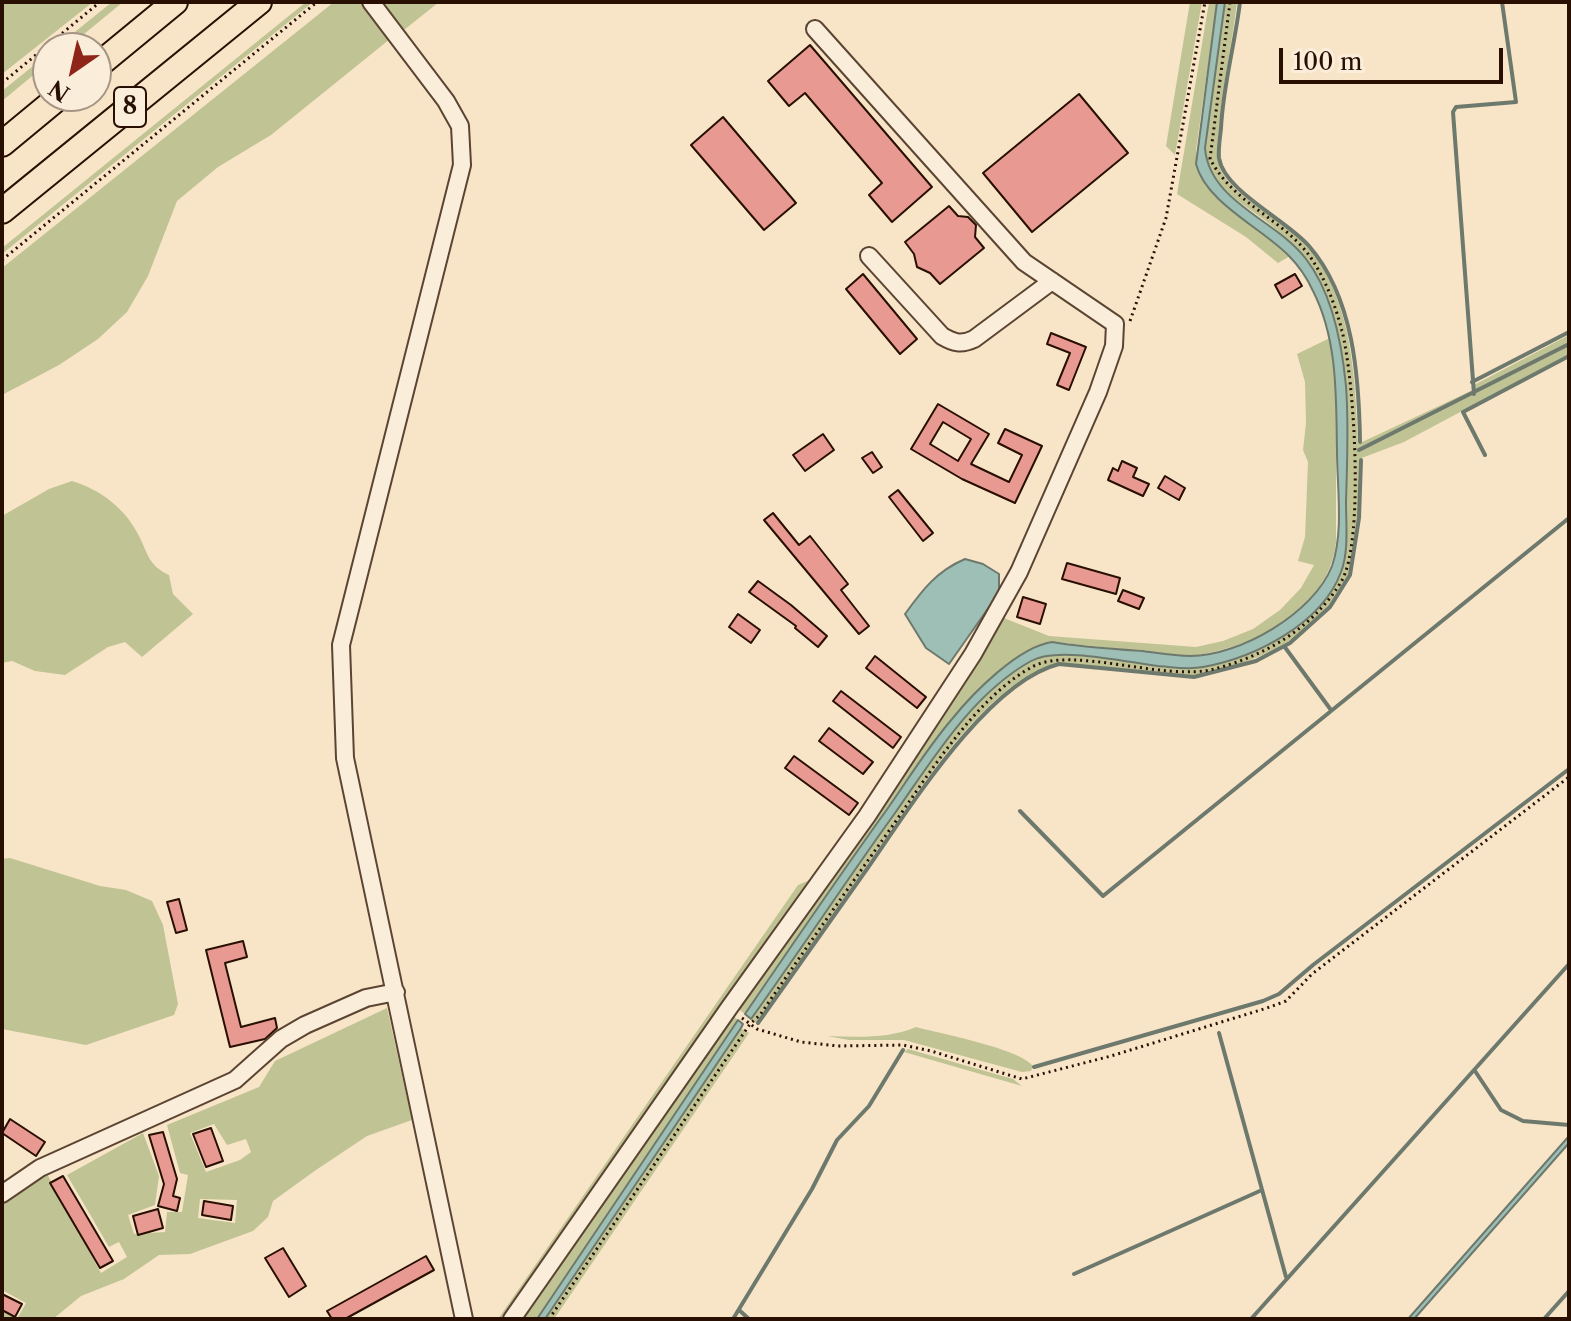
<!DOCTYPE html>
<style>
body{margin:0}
#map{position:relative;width:1571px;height:1321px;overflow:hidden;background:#f8e5c7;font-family:"Libre Caslon Text",serif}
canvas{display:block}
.frame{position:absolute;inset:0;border:4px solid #280f02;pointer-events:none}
.north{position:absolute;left:32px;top:32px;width:80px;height:80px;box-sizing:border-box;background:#faeedb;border:2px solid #a69584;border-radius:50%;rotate:214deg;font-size:22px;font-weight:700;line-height:32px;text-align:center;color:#280f02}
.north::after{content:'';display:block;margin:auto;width:28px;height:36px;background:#8f2418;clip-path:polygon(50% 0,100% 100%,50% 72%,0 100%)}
.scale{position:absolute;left:1279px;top:48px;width:224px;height:36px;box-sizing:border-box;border:4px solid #280f02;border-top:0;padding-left:10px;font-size:24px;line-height:28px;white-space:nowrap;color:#280f02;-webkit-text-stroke:6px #faeedb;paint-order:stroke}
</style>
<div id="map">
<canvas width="1571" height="1321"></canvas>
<div class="frame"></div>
<div class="north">N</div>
<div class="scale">100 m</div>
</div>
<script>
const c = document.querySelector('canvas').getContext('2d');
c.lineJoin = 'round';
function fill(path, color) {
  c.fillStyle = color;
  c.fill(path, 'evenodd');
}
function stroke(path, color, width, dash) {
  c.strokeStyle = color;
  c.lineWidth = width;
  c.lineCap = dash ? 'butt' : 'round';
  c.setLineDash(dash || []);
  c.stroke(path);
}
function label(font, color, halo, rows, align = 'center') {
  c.font = font + ' "Libre Caslon Text",serif';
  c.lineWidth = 8;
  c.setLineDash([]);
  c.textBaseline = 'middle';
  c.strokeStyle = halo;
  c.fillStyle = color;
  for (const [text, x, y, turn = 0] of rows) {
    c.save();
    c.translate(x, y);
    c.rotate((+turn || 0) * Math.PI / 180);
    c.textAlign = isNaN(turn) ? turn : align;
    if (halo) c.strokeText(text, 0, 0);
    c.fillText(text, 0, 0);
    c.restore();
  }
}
fill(new Path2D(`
 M2,2H93L2,74Z
 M112,2H123L67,48H55Z
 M306,2H313L2,254V248Z
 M334,2H363L390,39L271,135L218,167L177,201L148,276L127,312L98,339L59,365L2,395V268Z
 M383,2H439L404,30Z
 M1190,2H1202L1175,155L1166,146Z
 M1209,2H1217L1196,150L1198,173L1213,193L1290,256L1278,263L1246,237L1177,194Z
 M1225,2H1237C1232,45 1222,86 1219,129C1218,140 1215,153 1219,165C1227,193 1274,214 1295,234C1352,286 1355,372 1358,444L1475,389L1474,385L1569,335V354L1404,442L1359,459C1358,496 1361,539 1349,574C1327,635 1244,671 1184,676L1059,663C984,680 908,807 865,868C829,920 792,972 756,1023L751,1019C797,952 844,885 891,819C930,763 970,695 1031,661C1058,646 1114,660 1145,664C1163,666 1184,671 1202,667C1253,658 1321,624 1341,573C1350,548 1346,516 1346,490C1346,456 1347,421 1346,387C1343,330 1322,278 1283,236C1256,207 1208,194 1205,148Z
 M48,54V63L2,101V91Z
 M1330,338L1336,391V542C1328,612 1253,648 1190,656L1052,642L990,679L952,718L933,743L745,1014L737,1008L940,718L1004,618L1049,636L1196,647L1223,641L1253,629L1280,610L1301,588L1314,565L1298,561L1305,537L1308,462L1303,450L1306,423L1305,382L1297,354Z
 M72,481C101,490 125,508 139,536C148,554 149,566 169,575L173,594L193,614L142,657L125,642L108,647L65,675L35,671L12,661L2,663V516L49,489Z
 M10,858L100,886L126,890L152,901L163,925L178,1004L174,1015L86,1045L2,1029V859Z
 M817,877L506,1319H498L798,885Z
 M387,1008L412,1120L367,1136L316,1170L273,1201L268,1217L253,1231L190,1254L159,1255L124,1279L81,1296L53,1319H2V1311L17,1319L26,1303L2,1290V1198L46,1172L101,1273L127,1257L119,1242L109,1247L67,1175L143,1133L159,1176L155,1205L128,1215L134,1234L165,1232L167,1212H182L188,1175L180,1173L167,1125L259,1087L275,1061ZM214,1124L227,1145L246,1139L251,1152L240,1160L206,1172L190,1133ZM200,1199L237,1200L235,1223L198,1218Z
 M732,1015L738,1020L537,1319H522Z
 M916,1027C942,1034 1018,1048 1033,1066L1031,1071L1022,1072L904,1040H849L827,1036C857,1037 888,1039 916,1027Z
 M741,1028L749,1033L554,1319H545Z
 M908,1049L1013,1079L1022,1086L904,1052Z`), '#c0c393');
const water = new Path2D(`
 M1217,2H1225L1205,148C1209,202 1277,220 1306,259C1333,294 1342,344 1346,386C1349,425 1347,464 1346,502C1346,525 1349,551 1341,572C1322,624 1254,658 1203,667C1188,670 1172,667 1158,666C1126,662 1057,646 1031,661C972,694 933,759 895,813C846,881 800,951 751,1019L745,1014C792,945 839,876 888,808C909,778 928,747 952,719C973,693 1018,647 1052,642C1081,647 1112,649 1142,651C1158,653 1175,656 1190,656C1240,656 1314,613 1332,566C1344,531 1337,487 1337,451C1336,397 1338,340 1313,291C1307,278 1299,266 1289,256C1262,228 1206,203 1196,164Z
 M965,559L983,564L999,574V593L949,664L926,648L905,614C923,589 937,571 965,559Z
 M738,1020L743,1024L741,1028L545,1319H537Z
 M1569,1136V1143L1414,1319H1408Z`);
fill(water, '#9dbfb5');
stroke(water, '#6e796d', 2);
stroke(new Path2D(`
 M1240,2C1235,44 1223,85 1221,128C1220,138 1218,149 1219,158C1224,191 1287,220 1309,246C1354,298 1359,377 1360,442
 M1472,382L1569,332
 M1474,394L1453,112L1456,107L1516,102L1502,2
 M1359,450L1569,344
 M1485,455L1463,412L1569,356
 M1284,646L1331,710
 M1020,811L1103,896L1569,518
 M758,1023C795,971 831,920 867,869C909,809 987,682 1059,664L1194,677L1256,661L1290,643L1330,607L1350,575L1359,518L1361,460
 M1219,1033L1286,1277
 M1034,1067L1263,1001L1279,994L1313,965L1569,769
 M1475,1071L1501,1110L1523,1121L1569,1125
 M1074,1274L1262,1190
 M739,1310L749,1319
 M733,1319L812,1189L837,1140L869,1106L903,1050
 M1251,1319L1569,964
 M1544,1319L1569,1291`), '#6e796d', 4);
const building = new Path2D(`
 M810,45L932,187L892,222L869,195L882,183L805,93L789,106L768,81Z
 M1079,94L1128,153L1032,232L983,173Z
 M723,117L796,203L764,230L691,145Z
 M949,206L958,216L968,217L976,225L975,237L984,248L940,284L930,273L917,267L914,254L905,242Z
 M863,274L917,339L900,354L846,289Z
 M1295,274L1302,286L1282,298L1275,285Z
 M1051,333L1086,347L1069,390L1057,385L1070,353L1047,344Z
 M938,404L989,434L971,464L1009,482L1022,455L998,443L1005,429L1042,446L1015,503L962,479L911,449ZM943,422L971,439L958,461L930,444Z
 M823,434L834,450L805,471L793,455Z
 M872,452L882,467L873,473L862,458Z
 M1122,461L1137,468L1133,477L1149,484L1143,496L1108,480L1113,468L1118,471Z
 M1165,476L1185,488L1179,500L1158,488Z
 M898,490L933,533L923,541L889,497Z
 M773,513L799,545L810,536L848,584L841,590L869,626L859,634L764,520Z
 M1067,563L1120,578L1116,594L1062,579Z
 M758,581L791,605L827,636L818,647L795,628L796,626L749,592Z
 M1123,590L1144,598L1139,609L1118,601Z
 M1023,597L1046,604L1040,624L1017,617Z
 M738,614L760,630L751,643L729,627Z
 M875,656L926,697L917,708L866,668Z
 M841,691L901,737L893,748L833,701Z
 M829,728L873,762L863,774L819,741Z
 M794,756L858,803L849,815L785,768Z
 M179,899L187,930L176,933L167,902Z
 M243,941L247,957L225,963L241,1027L275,1018L277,1028L265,1039L230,1047L206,950Z
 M10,1119L45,1142L36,1156L2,1133Z
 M211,1128L223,1161L206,1167L193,1134Z
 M163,1132L177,1179L173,1196L180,1198L177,1211L158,1206L164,1184L149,1135Z
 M63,1176L113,1261L100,1268L50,1183Z
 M204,1201L233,1206L231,1220L202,1215Z
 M158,1209L163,1228L138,1235L133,1216Z
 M283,1248L306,1286L289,1297L265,1258Z
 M426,1256L434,1270L345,1319H332L327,1311Z
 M2,1294L22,1304L15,1317L2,1310Z`);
fill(building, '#e89a92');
stroke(building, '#280f02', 2);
const minor = new Path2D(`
 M371,2L446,101L460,126L462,165L341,645L345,758L464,1319
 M869,256L942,336C954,343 961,345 974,339L1052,281
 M2,1194L40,1168L235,1080L281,1039L305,1025L366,998L396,992
 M512,1319L729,1008L867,816L973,654L1019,572L1098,392L1114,346L1115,324L1024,262L815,29`);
const highway = new Path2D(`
 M96,67L175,2
 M2,144L60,96
 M2,211L259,2`);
stroke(minor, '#5c4433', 20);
stroke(highway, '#280f02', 28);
stroke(new Path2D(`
 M2,83L100,2
 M2,260L317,2
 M1130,321L1166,218L1205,2
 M742,1018L757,1029L801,1042L838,1046L903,1045L931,1051L1022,1079L1111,1056L1267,1008L1286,1001L1312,974L1569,777
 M549,1319L750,1024L760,1015C803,952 847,890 891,828C927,777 976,697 1032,667C1071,645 1165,682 1214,669C1265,656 1313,628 1341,582C1365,543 1354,377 1342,331C1336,307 1326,281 1313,261C1287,220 1236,207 1210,159L1230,2`), '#280f02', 3, [2, 4]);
stroke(minor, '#faeedb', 16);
stroke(highway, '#f8e5c7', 24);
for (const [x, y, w] of [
 [130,107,32]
]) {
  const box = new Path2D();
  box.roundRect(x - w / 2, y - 20, w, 40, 6);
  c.fillStyle = '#faeedb';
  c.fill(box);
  stroke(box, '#280f02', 2);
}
label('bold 24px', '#280f02', null, [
 ["8",130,107]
]);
</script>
